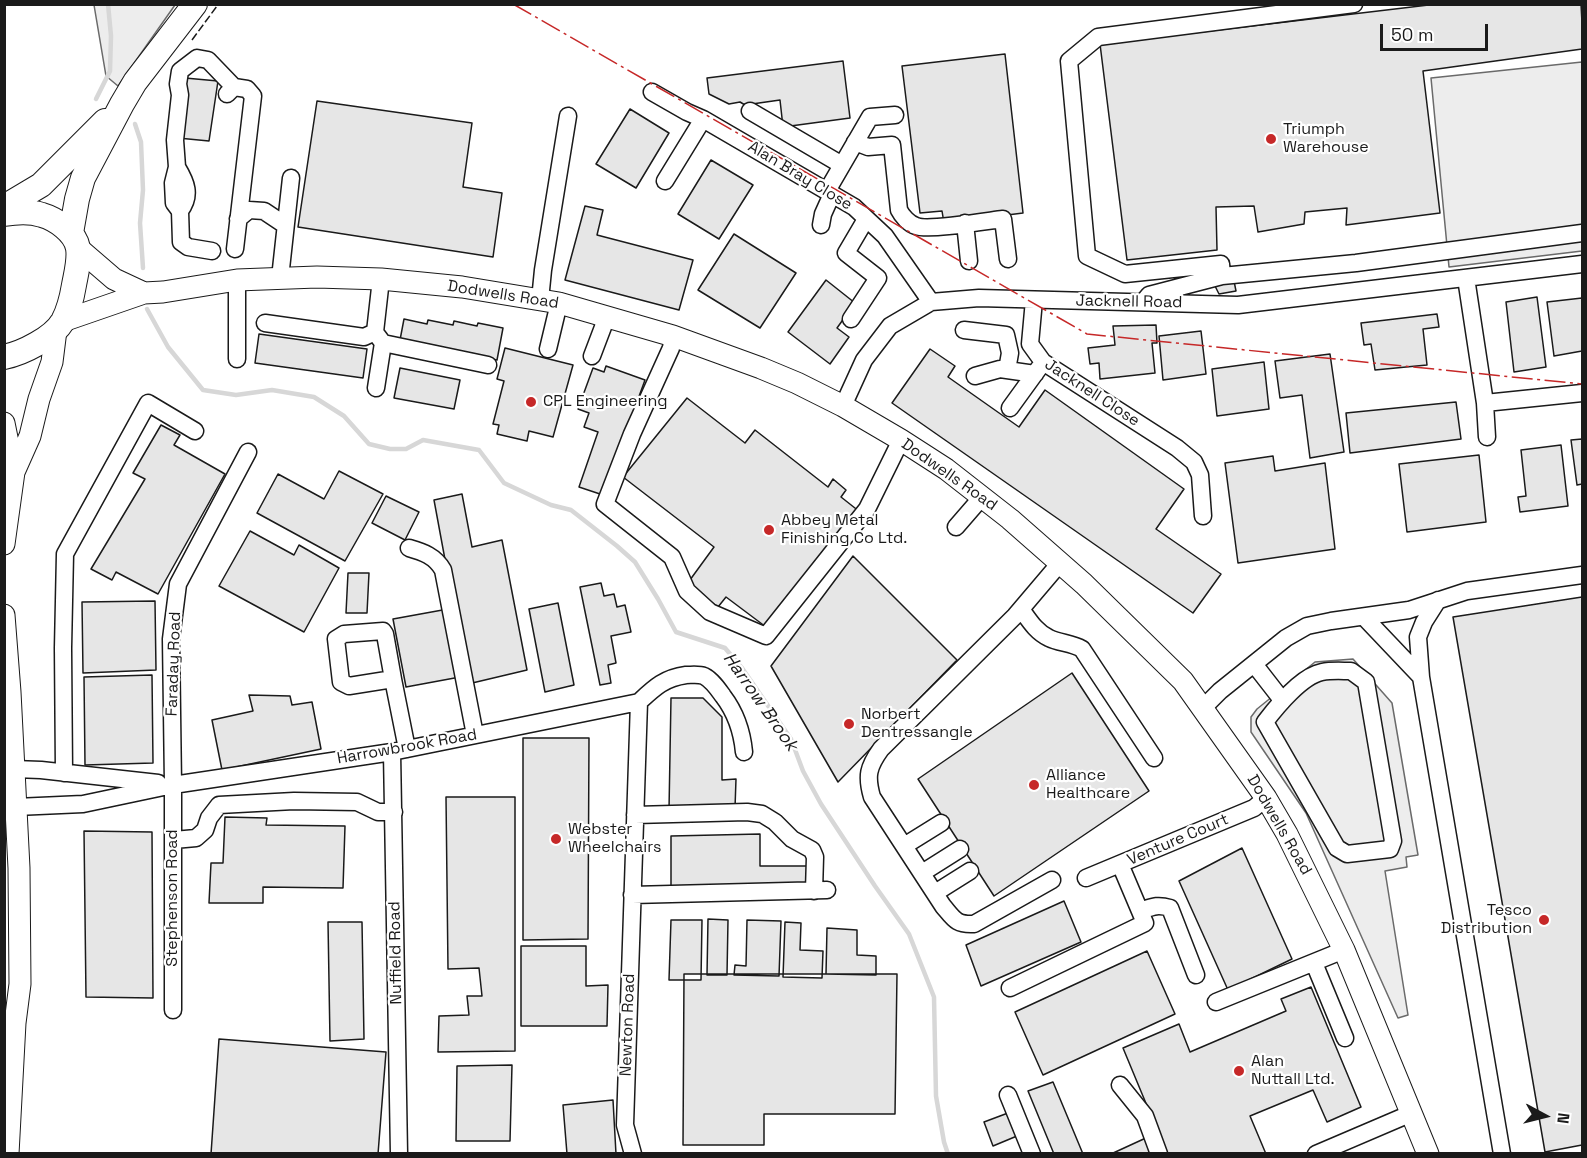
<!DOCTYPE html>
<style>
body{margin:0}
#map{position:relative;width:1587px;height:1158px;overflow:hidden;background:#fff;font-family:"Space Grotesk",sans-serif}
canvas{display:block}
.frame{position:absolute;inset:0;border:6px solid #1a1a1a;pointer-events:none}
.north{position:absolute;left:1515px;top:1086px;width:60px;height:60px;-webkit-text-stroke:4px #fff;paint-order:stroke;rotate:97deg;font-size:16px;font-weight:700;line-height:24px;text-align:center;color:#1a1a1a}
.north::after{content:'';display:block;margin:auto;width:21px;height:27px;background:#1a1a1a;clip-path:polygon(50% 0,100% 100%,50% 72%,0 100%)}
.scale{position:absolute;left:1380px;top:24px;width:108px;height:27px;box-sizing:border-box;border:3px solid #1a1a1a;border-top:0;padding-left:8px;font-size:18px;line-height:21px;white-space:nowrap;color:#1a1a1a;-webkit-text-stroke:4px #fff;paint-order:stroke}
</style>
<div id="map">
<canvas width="1587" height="1158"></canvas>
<div class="frame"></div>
<div class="north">N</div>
<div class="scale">50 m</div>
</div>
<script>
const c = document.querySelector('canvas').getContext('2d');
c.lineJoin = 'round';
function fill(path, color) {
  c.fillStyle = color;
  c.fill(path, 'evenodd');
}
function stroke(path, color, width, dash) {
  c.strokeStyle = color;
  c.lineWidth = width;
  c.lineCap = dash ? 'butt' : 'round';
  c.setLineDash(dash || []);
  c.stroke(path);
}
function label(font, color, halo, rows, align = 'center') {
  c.font = font + ' "Space Grotesk",sans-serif';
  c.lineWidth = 4.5;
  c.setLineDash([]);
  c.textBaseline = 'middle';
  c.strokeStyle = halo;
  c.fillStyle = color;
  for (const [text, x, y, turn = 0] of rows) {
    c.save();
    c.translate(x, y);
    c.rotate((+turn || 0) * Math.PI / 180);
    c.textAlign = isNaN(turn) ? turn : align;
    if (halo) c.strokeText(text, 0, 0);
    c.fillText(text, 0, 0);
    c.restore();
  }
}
const built = new Path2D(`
 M94,5H175L118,86L106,76Z
 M1582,62V251L1449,267L1431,78Z
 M1353,659L1392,703L1418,855L1406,857L1407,867L1385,871L1408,1015L1398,1018L1306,813L1251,732V717L1257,709L1315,662Z`);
fill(built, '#ededed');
stroke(built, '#6a6a6a', 1.5);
stroke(new Path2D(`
 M96,99L110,71L111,36L108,4
 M135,124L141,142L143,190L140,223L143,268
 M147,309L168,347L203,390L236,395L272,390L314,397L344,416L369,444L390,449H406L423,440L479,450L504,483L551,505L571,510L617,546L635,562L658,599L676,632L725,648L742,668L791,739L803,771L821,804L875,886L909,934L934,997L936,1096L944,1142L948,1154`), '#d7d7d7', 4.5);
const building = new Path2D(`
 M1437,4H1581L1582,23V49L1423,71L1440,213L1346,225L1347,208L1305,212L1304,224L1258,232L1254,206L1216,207L1217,250L1127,260L1100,44Z
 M1005,54L1023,213L944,223L942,211L920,213L902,66Z
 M843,61L850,118L783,127L780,100L745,105L740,102L729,104L709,94L707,78Z
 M185,78L218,81L209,141L178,138Z
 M317,101L472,123L463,187L502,193L493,257L298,227Z
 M630,109L669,133L636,188L596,164Z
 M711,160L753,185L719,239L678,214Z
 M585,206L603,210L597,235L693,260L679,310L565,280Z
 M734,234L796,273L760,328L698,290Z
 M826,280L855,303L837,328L849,337L830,364L788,332Z
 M1234,281L1236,291L1219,294L1215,286Z
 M1537,297L1546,367L1514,372L1506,302Z
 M1582,298V351L1554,356L1547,302Z
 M1437,314L1439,327L1423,329L1427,365L1375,370L1371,344L1364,345L1361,323Z
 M404,319L427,324L428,320L453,325L454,321L477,326L478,323L503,328L497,360L400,340Z
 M1156,325L1157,343H1152L1155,373L1100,379L1099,363L1090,364L1088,348L1115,345L1113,326Z
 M1201,331L1206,374L1163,380L1159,336Z
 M259,334L367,349L363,378L255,363Z
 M505,348L573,365L553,437L529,431L527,441L497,434L499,425L493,424L504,381L497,379Z
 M930,349L955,366L948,377L1019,427L1045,390L1184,489L1156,529L1221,574L1193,613L892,403Z
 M1330,354L1344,452L1310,458L1302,395L1280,398L1275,361Z
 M1264,362L1269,409L1217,416L1212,369Z
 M606,366L645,380L603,495L579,487L598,432L584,427L589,413L578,409L593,368L604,372Z
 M400,368L460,380L454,409L394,398Z
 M687,398L745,443L755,430L828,487L833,479L846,490L841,497L860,512L770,630L726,597L718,607L687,584L714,547L623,477Z
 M1456,402L1461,439L1350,453L1346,413Z
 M161,425L180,435L174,445L225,474L158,594L116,572L112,580L91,569L145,479L133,473Z
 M1582,439V484L1577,485L1571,440Z
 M1561,445L1568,506L1520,512L1518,497L1526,496L1521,450Z
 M1479,455L1486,522L1407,532L1399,464Z
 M1273,456L1275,471L1325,463L1335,549L1238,563L1225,463Z
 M339,471L383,494L345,561L257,513L278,474L324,499Z
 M462,494L472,547L502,540L527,670L468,684L434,500Z
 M386,496L419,512L405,540L372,523Z
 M250,531L294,555L299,545L339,568L304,632L219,586Z
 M853,556L957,660L838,782L771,666Z
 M348,573H369L367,613H346Z
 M601,583L604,596L614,594L617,607L625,605L631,632L611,636L616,663L608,665L611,683L600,685L580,587Z
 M1582,597V1145L1545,1152L1453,617Z
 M155,601L156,670L83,673L82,602Z
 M558,603L574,685L545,692L529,609Z
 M448,609L460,677L406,687L393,619Z
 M1072,673L1149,791L994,896L918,779Z
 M152,675L153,763L85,765L84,677Z
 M249,695L290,696L292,705L312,702L321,749L222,770L212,720L253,711Z
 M671,698H703L722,717V780L736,779L735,808L669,810Z
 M523,738H589L588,939L523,940Z
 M446,797H515V1051L438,1052L439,1016L469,1015L467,996H482L479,968L448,969Z
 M225,817L267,818L266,825L345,826L343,888L263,887V903H209L211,863H223Z
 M84,831L152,832L153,998L86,997Z
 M760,834V866H811V879L804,887H671V836Z
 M1242,848L1292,959L1228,990L1179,881Z
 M1064,901L1081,942L981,986L966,945Z
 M708,919L728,920L727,975H707Z
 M671,920H702L701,980H669Z
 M747,920L781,921L779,976L734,975L735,965L746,966Z
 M328,922H362L364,1039L330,1041Z
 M785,922L801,923L800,950L823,951L822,978L783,977Z
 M827,928L857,930V955L876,956V975L826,974Z
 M521,946H586V986L608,985L607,1026H521Z
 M1147,951L1175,1014L1043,1075L1015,1012Z
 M684,974H897L895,1114H764V1145H683Z
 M1311,987L1361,1107L1327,1122L1313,1090L1250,1116L1266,1154H1167L1123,1048L1179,1024L1190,1052L1286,1011L1281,999Z
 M219,1039L386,1052L378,1154H211Z
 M512,1065L510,1141H456L457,1066Z
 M1053,1082L1083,1154H1054L1028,1091Z
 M613,1100L616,1154H567L563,1105Z
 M1008,1113L1017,1136L993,1146L984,1122Z
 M1148,1137L1155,1154H1111Z`);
fill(building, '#e6e6e6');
stroke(building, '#1a1a1a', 1.5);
const minor = new Path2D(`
 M652,92L687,112L703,119L854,207L885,236L931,302
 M227,94L234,87L247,89L253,96L235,249
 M750,111L842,165
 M855,142L868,147L892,145L899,210C902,216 909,224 916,226C928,231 987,221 1003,219L1008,259
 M177,167C186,182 192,195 180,211
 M665,181L703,119
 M827,191L870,117L895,115
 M238,219L249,210L264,211L285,225
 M965,223L969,261
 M821,225L823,214L832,194
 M212,251L188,247L181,242L180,211L174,203L173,183L177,167L175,140L180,95L178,84L180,71L197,58L208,60L234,87
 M1222,276L1221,264L1125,274L1087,256L1069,61L1098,37L1354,4
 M280,278L291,178
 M1466,278L1485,403L1487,437
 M237,280V359
 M540,300L543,270L568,116
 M1034,300L1030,344L1043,362L1177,448L1194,462L1200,475L1203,516
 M1144,301L1149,295L1222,276L1356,263L1582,233
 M851,319L878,278L846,253L866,219
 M265,323L364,337L375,332L381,279
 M964,330L1006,335L1010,353L1007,370
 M673,336L671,348L632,434L605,504L672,557L687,591L710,612L766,636L867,509L901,440
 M383,343L488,365
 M548,349L559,303
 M592,356L603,327L605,316
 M975,376L1000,369L1035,374
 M376,388L383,343L377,335
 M1485,403L1582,393
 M843,406L864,360L890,326L931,302L979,298L1238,305L1582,264
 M1010,408L1039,368
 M956,527L982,497
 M409,548C423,552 435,556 443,570L475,735
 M1021,609C1029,620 1036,632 1049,638C1059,643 1072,643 1082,649L1154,758
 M1364,617L1421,677L1502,1154
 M1254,664L1282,700
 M1351,671L1366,682L1393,841L1390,849L1347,854L1337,848L1265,722C1277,706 1302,676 1322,672C1332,670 1342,671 1351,671Z
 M1421,677L1418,637L1424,622L1438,600
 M393,679L385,634L383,631L344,634L336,639L341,682L349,686L393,679L407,749
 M639,702C654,688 664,678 686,675C692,675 699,674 704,676C712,680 718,689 723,696C736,713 742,731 744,752
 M1203,708L1220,691L1286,638L1307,626L1331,621L1409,610L1467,591L1582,575
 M392,752L399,1154
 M14,769L41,770L158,783
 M64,773L63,648L65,554L148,403L195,431
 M16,807L83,804L173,785L392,752L639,702
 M635,815L747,812L762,814L775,822L792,839L812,850L815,857L814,891
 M174,840L196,838L205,830L209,818L219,805L294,801L357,802L378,812H394
 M904,846L941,823
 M922,873L960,849
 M1086,878L1254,808L1266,798
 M1052,880L974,924C956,925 954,919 943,906L872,797C866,776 868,767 881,749L1015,616L1060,563
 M935,893L970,871
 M632,895L827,890
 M1140,911C1152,907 1157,904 1170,908L1196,975
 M1314,963L1345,1038
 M1010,988L1145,923L1120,864
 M1216,1002L1344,950
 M173,1010V785L171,639L178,584L248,452
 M1120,1085L1145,1116L1159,1154
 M1008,1095L1032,1154
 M633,1154L625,1125L639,702
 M1316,1154L1412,1113`);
const major = new Path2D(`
 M78,248L114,279L144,293
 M63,321L144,293L163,292L237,280L317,277L381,279L462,287L559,303L673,336L761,368L797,383L843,406L901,440L946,469L1010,519L1084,584L1183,681L1266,798L1287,834L1344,950L1428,1154
 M4,423L14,472
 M4,544L14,472L30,436L39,399L52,362L56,330
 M4,615L10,692L19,868L20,984L15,1023L8,1154`);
const highway = new Path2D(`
 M4,207L41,185L105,121
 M4,214C16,212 30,211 42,215C56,219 75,232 78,248C80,260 76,274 74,285C72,297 69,310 63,321C53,338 23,353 4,357
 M71,233L77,199L83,178L122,104L135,82L195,4`);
stroke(minor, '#1a1a1a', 19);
stroke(major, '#1a1a1a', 23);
stroke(highway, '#1a1a1a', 26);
stroke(minor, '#fff', 16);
stroke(major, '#fff', 21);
stroke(highway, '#fff', 24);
stroke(new Path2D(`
 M192,40L217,6`), '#1a1a1a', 1.5, [8, 3]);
stroke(new Path2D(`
 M513,4L1087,334L1582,384`), '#c62828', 1.5, [21, 4.5, 3, 4.5]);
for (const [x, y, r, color] of [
 [1271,139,6,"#c62828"],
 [531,402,6,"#c62828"],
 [769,530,6,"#c62828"],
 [849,724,6,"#c62828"],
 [1034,785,6,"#c62828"],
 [556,839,6,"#c62828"],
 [1544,920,6,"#c62828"],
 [1239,1071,6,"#c62828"]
]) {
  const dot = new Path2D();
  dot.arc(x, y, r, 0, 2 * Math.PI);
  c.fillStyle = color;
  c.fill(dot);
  stroke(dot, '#fff', 2);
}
label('16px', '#1a1a1a', '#fff', [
 ["Triumph",1283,130],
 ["Warehouse",1283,148],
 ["CPL Engineering",543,402],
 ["Abbey Metal",781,521],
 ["Finishing Co Ltd.",781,539],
 ["Norbert",861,715],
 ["Dentressangle",861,733],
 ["Alliance",1046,776],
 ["Healthcare",1046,794],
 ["Webster",568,830],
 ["Wheelchairs",568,848],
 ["Tesco",1532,911,"right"],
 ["Distribution",1532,929,"right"],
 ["Alan",1251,1062],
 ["Nuttall Ltd.",1251,1080]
], 'left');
label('16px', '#1a1a1a', '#fff', [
 ["Alan Bray Close",800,176,31],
 ["Dodwells Road",503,295,9],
 ["Jacknell Road",1129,302,1],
 ["Jacknell Close",1092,393,33],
 ["Dodwells Road",949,475,35],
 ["Faraday Road",174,664,-88],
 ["Harrowbrook Road",407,747,-10],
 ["Dodwells Road",1279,825,60],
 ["Venture Court",1178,840,-23],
 ["Stephenson Road",173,898,-90],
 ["Nuffield Road",396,953,-91],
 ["Newton Road",628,1025,-88]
]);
label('italic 18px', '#1a1a1a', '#fff', [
 ["Harrow Brook",760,702,55]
]);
</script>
